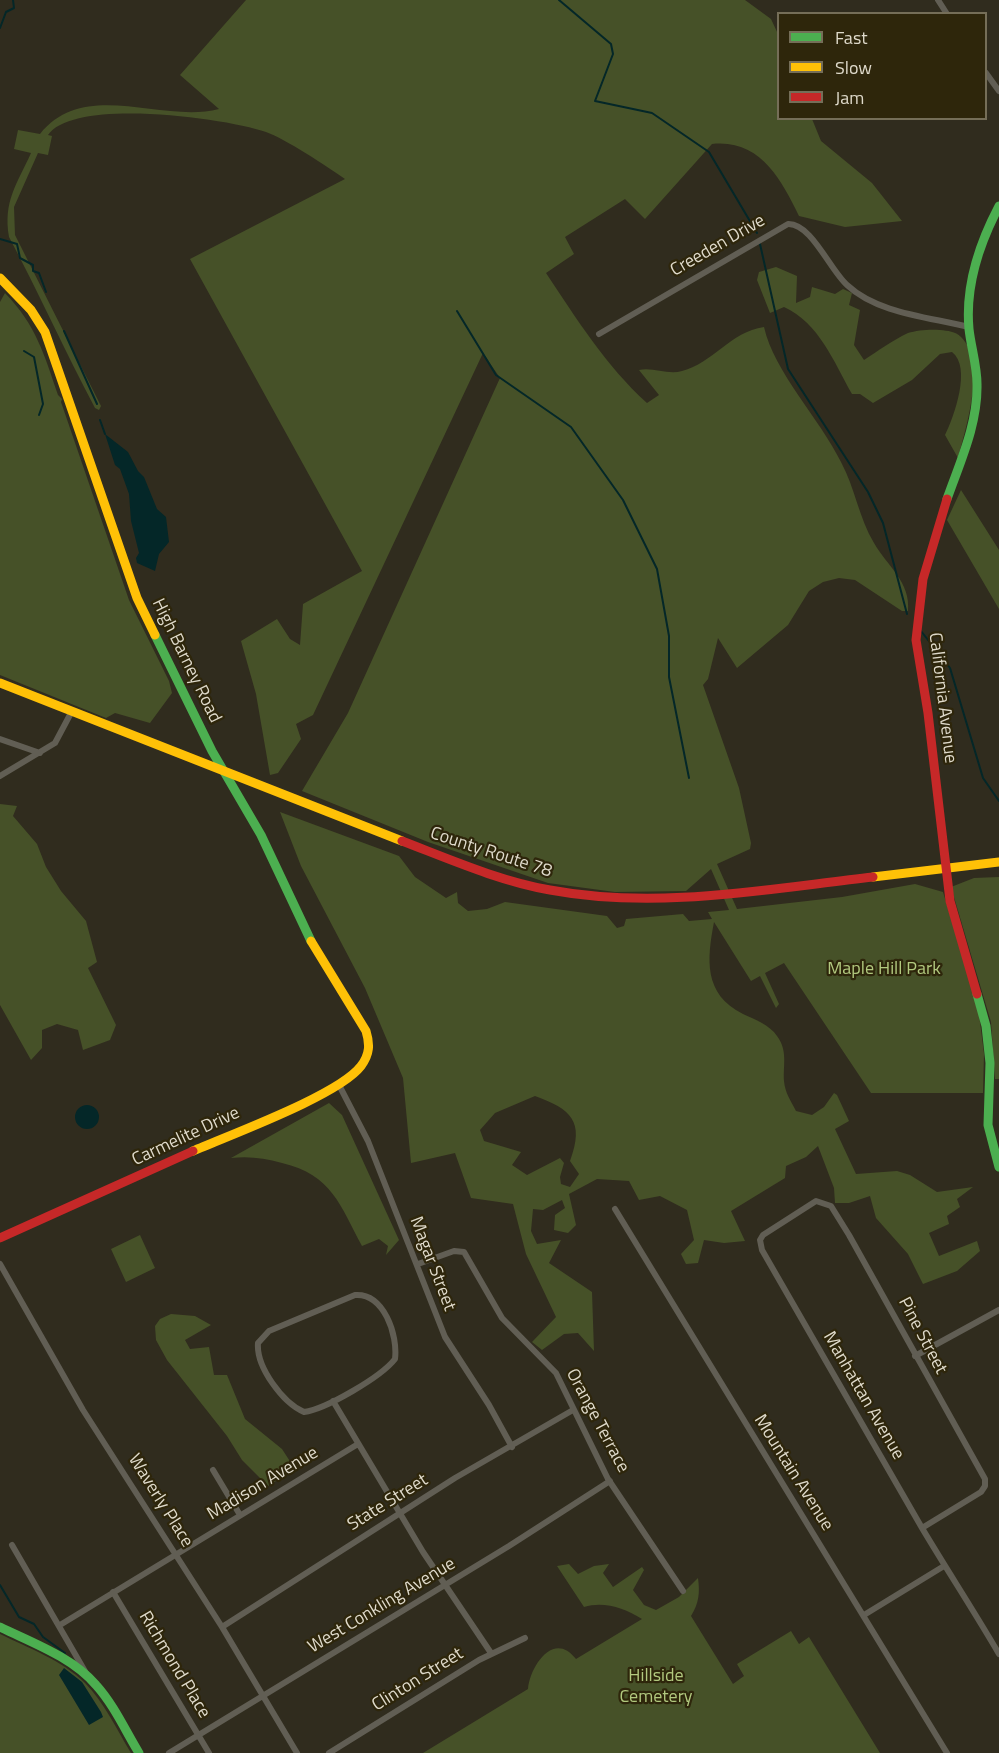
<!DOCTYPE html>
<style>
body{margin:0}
#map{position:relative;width:999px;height:1753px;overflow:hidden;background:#302c1e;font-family:"Titillium Web",sans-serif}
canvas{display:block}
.legend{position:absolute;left:777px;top:12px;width:210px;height:108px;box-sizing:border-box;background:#2e260b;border:2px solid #756e58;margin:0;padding:8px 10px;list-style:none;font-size:18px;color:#dfdacb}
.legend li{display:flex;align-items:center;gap:12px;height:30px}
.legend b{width:30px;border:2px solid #756e58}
</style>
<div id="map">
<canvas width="999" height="1753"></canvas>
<ul class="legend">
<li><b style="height:8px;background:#4caf50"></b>Fast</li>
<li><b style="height:8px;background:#ffc107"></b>Slow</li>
<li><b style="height:8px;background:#c62828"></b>Jam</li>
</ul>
</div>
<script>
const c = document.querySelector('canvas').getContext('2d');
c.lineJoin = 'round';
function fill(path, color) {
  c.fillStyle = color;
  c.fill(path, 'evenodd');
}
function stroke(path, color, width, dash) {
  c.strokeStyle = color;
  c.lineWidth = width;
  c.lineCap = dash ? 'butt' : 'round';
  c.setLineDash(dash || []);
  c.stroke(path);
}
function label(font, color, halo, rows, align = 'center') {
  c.font = font + ' "Titillium Web",sans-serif';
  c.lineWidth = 4.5;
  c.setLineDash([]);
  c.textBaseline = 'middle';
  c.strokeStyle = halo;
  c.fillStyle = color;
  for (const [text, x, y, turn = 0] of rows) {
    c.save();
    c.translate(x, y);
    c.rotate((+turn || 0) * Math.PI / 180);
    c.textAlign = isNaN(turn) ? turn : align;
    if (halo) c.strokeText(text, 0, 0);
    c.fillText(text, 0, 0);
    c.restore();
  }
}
fill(new Path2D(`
 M246,0H745L771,19L778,34V118L812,119L821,141L872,183L902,221L845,227L799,216C781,179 760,139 712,144L645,219L625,199L565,237L574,254L546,273C576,318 606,366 647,403L659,395L639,370C653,367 668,375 682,371C713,363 730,332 764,327C774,372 820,419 841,462C855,488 859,518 874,543C887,566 911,582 908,611H902L855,580L839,578L823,582L809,591L788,625L737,668L718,638L708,679L703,685L739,788L751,843L750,849L717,864L737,909L842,897L915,884L943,892L978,1006L984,1054L983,1093H871L784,963L765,973L779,1004L776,1008L760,976L751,981L714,922C707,959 703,994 743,1014C754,1019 770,1025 777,1036C788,1051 783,1065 784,1081C785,1093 791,1101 796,1111L812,1115L824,1107L834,1093L837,1095L849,1121L835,1129L856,1174L897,1171L910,1175L937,1192L973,1187L957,1199L960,1207L947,1216L949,1224L929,1233L939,1256L977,1241L980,1251L957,1271L923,1284L908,1254L876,1218L870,1196L849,1203H835L834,1188L818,1146L806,1157L786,1166L785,1178L731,1211L745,1241L724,1243L704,1240L698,1263L686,1264L681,1254L694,1240L687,1210L660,1196L639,1200L629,1181L597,1179L569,1194L576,1225L568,1233L554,1230L555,1215L565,1208L562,1200L543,1210L533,1209L531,1231L537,1244L561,1240L549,1263L592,1292L594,1351L578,1333L564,1334L542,1350L532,1342L556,1317L526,1254L513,1204L471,1198L455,1153L411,1163L403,1078L365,988L301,866L280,812L399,856L415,877L446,898L457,892L458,903L468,911L487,909L505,902L607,916L617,928L624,926L626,919L683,914L689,921L712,919L708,912L729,910L711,869L686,891L615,892L548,883L428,842L302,791L348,713L500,378L483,353L313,715L296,724L301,739L278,773L270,775L256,694L241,641L277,619L290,639L300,645L303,604L362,571L190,259L345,179C328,167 284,138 266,132C226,118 74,97 48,135L52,136L48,155L38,153L14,207L15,235L101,406L99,410L95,408C65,352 39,293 9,237C3,201 17,184 31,153L14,149L18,130L40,134C85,78 162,124 219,109L180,75ZM535,1096C571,1109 585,1121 570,1161L579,1174L570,1187L561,1184L560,1177L564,1163L560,1158L527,1175L512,1165L521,1152L484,1141L480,1130L495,1113Z
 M776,267L797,276L796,303L810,297L812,287L835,294L843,289L852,293L849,305L860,310L854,345L864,360C878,351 893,340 908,333C917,330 931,329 940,330C948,331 955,331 961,337C987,362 966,428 958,458L945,435C954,417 972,367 952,352L940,354L912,380L873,403L860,394H852C834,362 819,323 784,307L770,313L757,280L759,272Z
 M5,293C36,325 44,354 58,395L62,399L61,402L129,600L169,681L172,693L150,723L115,713L106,718L0,675V302Z
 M961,490L999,550V609L947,520Z
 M0,804L17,806L13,816L37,844L46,867L61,891L86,921L97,962L88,968L116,1025L110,1040L83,1050L78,1030L57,1024L42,1030V1048L31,1060L0,1005Z
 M999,877V1079H995L991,1022L951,887L974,878Z
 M329,1103L342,1115L399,1240L386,1255L388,1246L379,1239L362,1246C340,1205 332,1175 282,1163C264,1158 249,1156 231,1158Z
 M140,1235L155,1268L126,1282L111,1249Z
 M171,1314L195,1316L211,1325L185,1340L190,1349L209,1347L214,1375H227L245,1419L282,1449L295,1469L268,1486L242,1460L227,1436L167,1360L156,1340L155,1326L160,1319Z
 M569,1564L578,1574L594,1566L609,1564L603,1573L613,1587L642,1567L644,1570L633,1590L644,1605L656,1610L679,1597L698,1578C700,1593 699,1603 691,1616L733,1684L744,1676L737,1664L791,1631L799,1644L809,1637L880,1753H423L528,1689C530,1666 554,1630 576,1659L642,1619C624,1608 604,1601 584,1607L557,1566Z
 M0,1634C28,1648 62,1660 85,1683C104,1702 117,1730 131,1753H0Z`), '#465128');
fill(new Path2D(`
 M105,434L128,452L138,471L144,477L157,509L166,517L169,542L159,554L155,571L137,563L136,558L139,553L131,521L129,494L120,469L115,465Z
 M75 1117a12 12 0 1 1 24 0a12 12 0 1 1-24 0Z
 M64,1668L82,1682L101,1712L103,1717L89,1725L59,1675Z`), '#042728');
stroke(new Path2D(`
 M559,0L611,44L613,54L595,101L652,113L709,152L757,233
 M0,28L6,12L14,8L13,0
 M0,239L17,244L20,258L33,265V271L39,273L46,292
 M760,244L788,369L868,492L883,523L907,614
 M457,311L496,375L571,427L623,500L657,569L669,636V677L689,778
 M64,331L97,404
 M24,351L34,357L43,404L39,415
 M100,420L105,434
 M921,631L950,668L983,778L999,801
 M0,1585L19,1617L34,1624L43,1637L65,1653`), '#042728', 2);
stroke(new Path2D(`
 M938,0L947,14
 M986,73L999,91
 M599,334L788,224C811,223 830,270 847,285C878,314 930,317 969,327
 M0,739L40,753
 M0,776L55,743L72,711
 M339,1085L368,1141L445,1337L489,1405L512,1447
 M615,1209L947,1753
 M0,1264L83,1410L222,1627L297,1753
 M418,1264L454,1251L464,1252L502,1318L556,1373L608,1479L683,1591
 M355,1295C384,1293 398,1335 395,1359C381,1377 326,1409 304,1412C283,1403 256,1367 258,1343L269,1331Z
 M915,1356L999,1310
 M333,1401L423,1552L491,1653
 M213,1470L240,1515
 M922,1528L981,1492L985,1486V1479L849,1235L831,1206L816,1201L763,1235L760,1240L762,1250L922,1528C947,1570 974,1611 999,1654
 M12,1545L86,1673
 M113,1592L209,1753
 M864,1615L944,1566
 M60,1625L358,1444
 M222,1627L455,1478L573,1410
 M169,1753L509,1546L610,1481
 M329,1753L479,1660L525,1638`), '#615e54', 6);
stroke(new Path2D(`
 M947,499C960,462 978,424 977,384C977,366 971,347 969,329C965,286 979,244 999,206
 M155,635L212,751L261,835L311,941
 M977,994L986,1026L990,1063L988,1125L999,1167
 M0,1627C33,1643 72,1657 96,1685C114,1705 125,1730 139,1753`), '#4caf50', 9);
stroke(new Path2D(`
 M0,278L31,310L45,332L137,598L155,635
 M0,683L402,841
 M873,877L999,862
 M193,1151C232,1134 339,1095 361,1066C370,1054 370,1044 366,1031L311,941`), '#ffc107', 9);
stroke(new Path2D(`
 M947,499L923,579L916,640L928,713L950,901L977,994
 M402,841C449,859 499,881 550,890C657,910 766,889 873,877
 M0,1238L193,1151`), '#c62828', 9);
label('18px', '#dfdacb', '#2e260b', [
 ["Creeden Drive",718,246,-30],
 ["High Barney Road",186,661,64],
 ["California Avenue",942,698,83],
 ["County Route 78",491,853,18],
 ["Carmelite Drive",186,1137,-25],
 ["Magar Street",432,1264,69],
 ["Pine Street",922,1336,62],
 ["Manhattan Avenue",863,1396,60],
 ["Orange Terrace",597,1421,62],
 ["Mountain Avenue",793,1473,58],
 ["Madison Avenue",263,1484,-31],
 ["Waverly Place",160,1501,58],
 ["State Street",388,1503,-32],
 ["West Conkling Avenue",382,1606,-31],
 ["Richmond Place",174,1665,59],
 ["Clinton Street",418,1680,-32]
]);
label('18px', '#b2c97f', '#2e260b', [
 ["Maple Hill Park",884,970],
 ["Hillside",656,1677],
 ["Cemetery",656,1698]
]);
</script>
